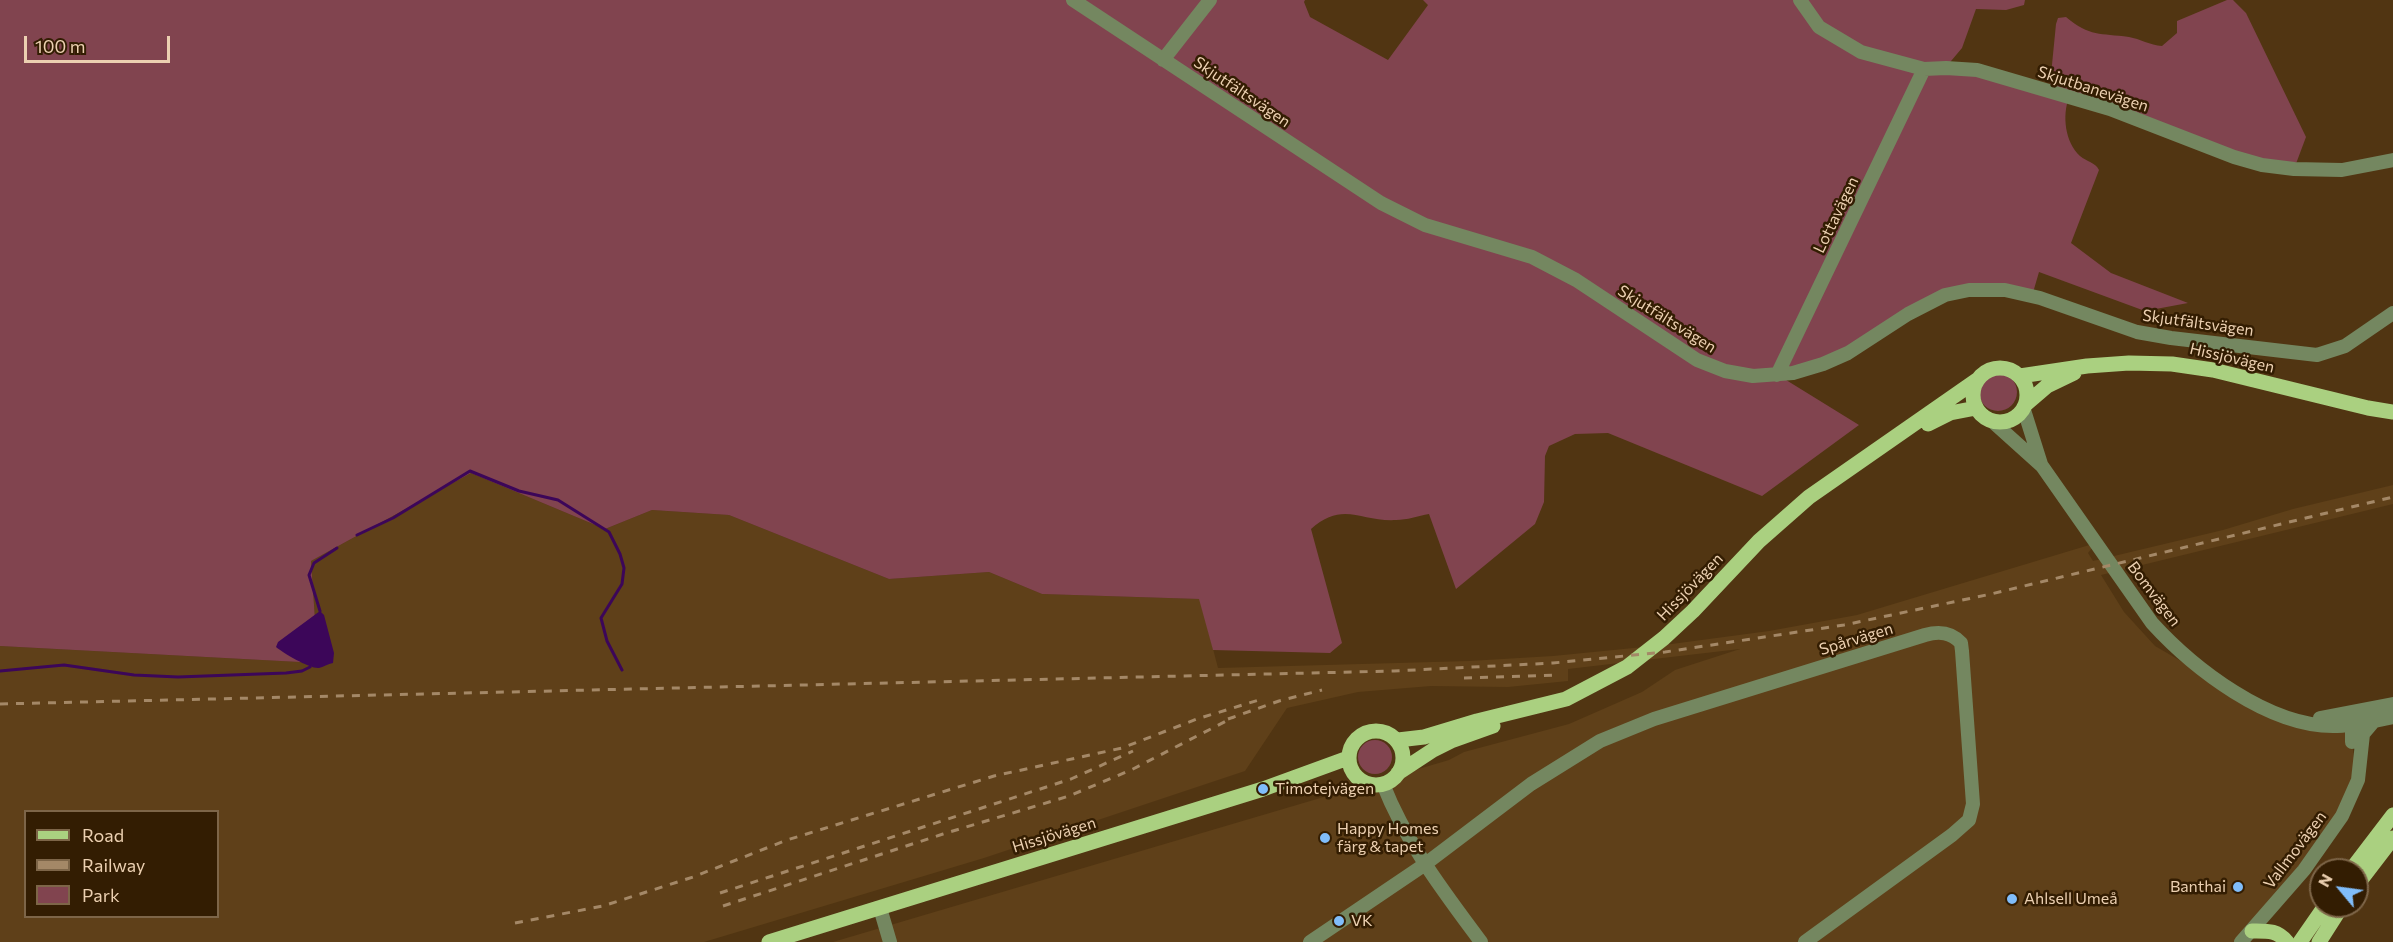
<!DOCTYPE html>
<meta charset="utf-8">
<style>
body{margin:0}
#map{position:relative;width:2393px;height:942px;overflow:hidden;background:#513512;font-family:Commissioner,sans-serif}
canvas{display:block}
.legend{position:absolute;left:24px;top:810px;width:195px;height:108px;box-sizing:border-box;background:#331d02;border:2px solid #7d6548;margin:0;padding:8px 10px;list-style:none;font-size:18px;color:#ecd0b1}
.legend li{display:flex;align-items:center;gap:12px;height:30px}
.legend b{width:30px;border:2px solid #7d6548}
.north{position:absolute;left:2309px;top:858px;width:60px;height:60px;box-sizing:border-box;background:#331d02;border:2px solid #7d6548;border-radius:50%;rotate:299deg;font-size:16px;font-weight:700;line-height:24px;text-align:center;color:#ecd0b1}
.north::after{content:'';display:block;margin:auto;width:21px;height:27px;background:#80bdfa;clip-path:polygon(50% 0,100% 100%,50% 72%,0 100%)}
.scale{position:absolute;left:24px;top:36px;width:146px;height:27px;box-sizing:border-box;border:3px solid #ecd0b1;border-top:0;padding-left:8px;font-size:18px;line-height:21px;white-space:nowrap;color:#ecd0b1;-webkit-text-stroke:4px #331d02;paint-order:stroke}
</style>
<div id="map">
<canvas width="2393" height="942"></canvas>
<ul class="legend">
<li><b style="height:8px;background:#aad080"></b>Road</li>
<li><b style="height:8px;background:#a48867"></b>Railway</li>
<li><b style="height:16px;background:#81444f"></b>Park</li>
</ul>
<div class="north">N</div>
<div class="scale">100 m</div>
</div>
<script>
const c = document.querySelector('canvas').getContext('2d');
c.lineJoin = 'round';
function fill(path, color) {
  c.fillStyle = color;
  c.fill(path, 'evenodd');
}
function stroke(path, color, width, dash) {
  c.strokeStyle = color;
  c.lineWidth = width;
  c.lineCap = dash ? 'butt' : 'round';
  c.setLineDash(dash || []);
  c.stroke(path);
}
function label(font, color, halo, rows, align = 'center') {
  c.font = font + ' Commissioner,sans-serif';
  c.lineWidth = 5;
  c.setLineDash([]);
  c.textBaseline = 'middle';
  c.strokeStyle = halo;
  c.fillStyle = color;
  for (const [text, x, y, turn = 0] of rows) {
    c.save();
    c.translate(x, y);
    c.rotate((+turn || 0) * Math.PI / 180);
    c.textAlign = isNaN(turn) ? turn : align;
    if (halo) c.strokeText(text, 0, 0);
    c.fillText(text, 0, 0);
    c.restore();
  }
}
fill(new Path2D(`
 M471,473L605,529L652,510L729,515L889,579L989,572L1042,594L1200,599L1218,668L1469,661L1553,656L1664,645L1769,631L1857,615L2096,543L2088,553L2093,561L2223,530L2293,509L2393,485V504L2101,575L2124,612L2155,646L2246,699L2341,729L2348,734L2352,742L2354,758V793L2241,942H833L1449,760L1464,752L1569,724L1642,692L1675,670L1740,649L1568,669V681L1508,687L1431,686L1358,692L1287,708L1245,771L984,858L704,942H0V646L318,663L311,561ZM26,812H218V916H26Z`), '#5f4019');
fill(new Path2D(`
 M0,0H1305L1304,2L1310,17L1388,60L1428,5L1423,0H2025L2024,5L2006,10L1976,9L1962,48L1946,67L2049,95L2056,24L2058,18L2066,17C2090,37 2100,33 2129,37C2140,39 2150,45 2162,46L2177,33V21L2227,0H2233L2246,13L2306,137L2294,169L2262,165L2069,97C2062,116 2065,142 2080,156C2087,162 2095,162 2099,170L2071,243L2111,273L2188,303L2145,311L2039,272L2032,296L1945,295L1848,353L1778,375L1859,425L1762,496L1608,433L1575,434L1549,446L1545,456L1544,502L1535,524L1456,589L1429,514C1418,516 1407,520 1396,520C1361,522 1343,500 1311,529L1342,643L1330,653L1213,650L1199,599L1042,594L989,572L889,579L729,515L652,510L605,529L471,473L311,561L318,663L0,646Z
 M1979 392a19 19 0 1 1 38 0a19 19 0 1 1-38 0Z
 M1358 757a17 17 0 1 1 34 0a17 17 0 1 1-34 0Z`), '#81444f');
fill(new Path2D(`
 M320,611L324,615L334,653L333,663C328,664 323,667 319,668C310,669 283,653 276,647L278,642Z`), '#3c0659');
stroke(new Path2D(`
 M357,535L393,518L470,471L519,491L558,500L609,532L620,554L624,568L622,584L601,618L607,641L622,670
 M320,611L309,575L314,563L337,548
 M0,671L64,665L134,675L178,677L286,673L302,671L310,667`), '#3c0659', 3);
stroke(new Path2D(`
 M1073,0L1381,203L1425,225L1532,257L1576,280L1697,360L1725,371L1753,376L1793,373L1823,364L1848,353L1908,314L1945,295L1969,290H2005L2040,298L2137,332L2171,338L2317,355L2345,346L2393,313
 M1800,0L1819,27L1861,52L1924,69L1946,68L1977,70L2110,109L2234,157L2262,165L2294,169L2342,170L2393,160
 M1163,60L1210,0
 M1777,375L1924,69
 M2024,410L2041,464
 M1992,421L2042,466L2152,623C2194,669 2268,726 2333,726C2353,726 2373,721 2393,717
 M2320,718L2393,704
 M2352,742V724L2356,719
 M1383,784C1406,843 1444,892 1481,942
 M880,908L890,942
 M1310,942L1424,865L1531,784L1600,741L1654,719L1925,635C1939,631 1951,632 1961,643L1962,651L1973,804L1969,820L1952,835L1805,942
 M2241,942L2304,870L2342,816L2358,780L2363,734L2374,721`), '#748760', 14);
stroke(new Path2D(`
 M1973 395a27 27 0 1 1 54 0a27 27 0 1 1-54 0Z
 M2020,376L2087,366L2129,363L2172,364L2213,370L2368,408L2393,412
 M2026,404L2047,386L2074,373
 M1928,424L1950,413L1976,408
 M1349 758a27 27 0 1 1 54 0a27 27 0 1 1-54 0Z
 M1398,740L1424,737L1477,721L1566,699L1627,667L1664,638L1693,611L1759,541L1809,497L1977,380
 M1398,773L1433,750L1451,741L1493,726
 M2351,870L2393,815
 M2357,885L2393,838
 M2252,931C2268,931 2277,930 2287,942
 M769,942L1263,789L1348,758
 M2300,942L2325,906
 M2319,942L2342,906`), '#aad080', 15);
stroke(new Path2D(`
 M1464,678L1556,675
 M0,704L1394,671L1553,663L1665,652L1844,625L1991,594L2393,497
 M1228,719L1279,701L1322,690
 M720,893L1071,779L1133,751
 M723,906L943,834L1069,796L1131,770L1234,717
 M515,923L603,906L693,877L787,840L994,776L1122,748L1197,719L1262,699`), '#a48867', 3, [8, 8]);
for (const [x, y, r, color] of [
 [1263,789,6,"#80bdfa"],
 [1325,838,6,"#80bdfa"],
 [2238,887,6,"#80bdfa"],
 [2012,899,6,"#80bdfa"],
 [1339,921,6,"#80bdfa"]
]) {
  const dot = new Path2D();
  dot.arc(x, y, r, 0, 2 * Math.PI);
  c.fillStyle = color;
  c.fill(dot);
  stroke(dot, '#331d02', 2);
}
label('16px', '#ecd0b1', '#331d02', [
 ["Skjutbanevägen",2093,89,18],
 ["Skjutfältsvägen",1242,92,34],
 ["Lottavägen",1836,215,-64],
 ["Skjutfältsvägen",1667,319,32],
 ["Skjutfältsvägen",2198,323,8],
 ["Hissjövägen",2232,358,13],
 ["Hissjövägen",1690,587,-46],
 ["Bomvägen",2154,594,53],
 ["Spårvägen",1856,639,-17],
 ["Hissjövägen",1054,835,-17],
 ["Vallmovägen",2295,850,-53]
]);
label('16px', '#ecd0b1', '#331d02', [
 ["Timotejvägen",1275,789],
 ["Happy Homes",1337,829],
 ["färg & tapet",1337,847],
 ["Banthai",2226,887,"right"],
 ["Ahlsell Umeå",2024,899],
 ["VK",1351,921]
], 'left');
</script>
